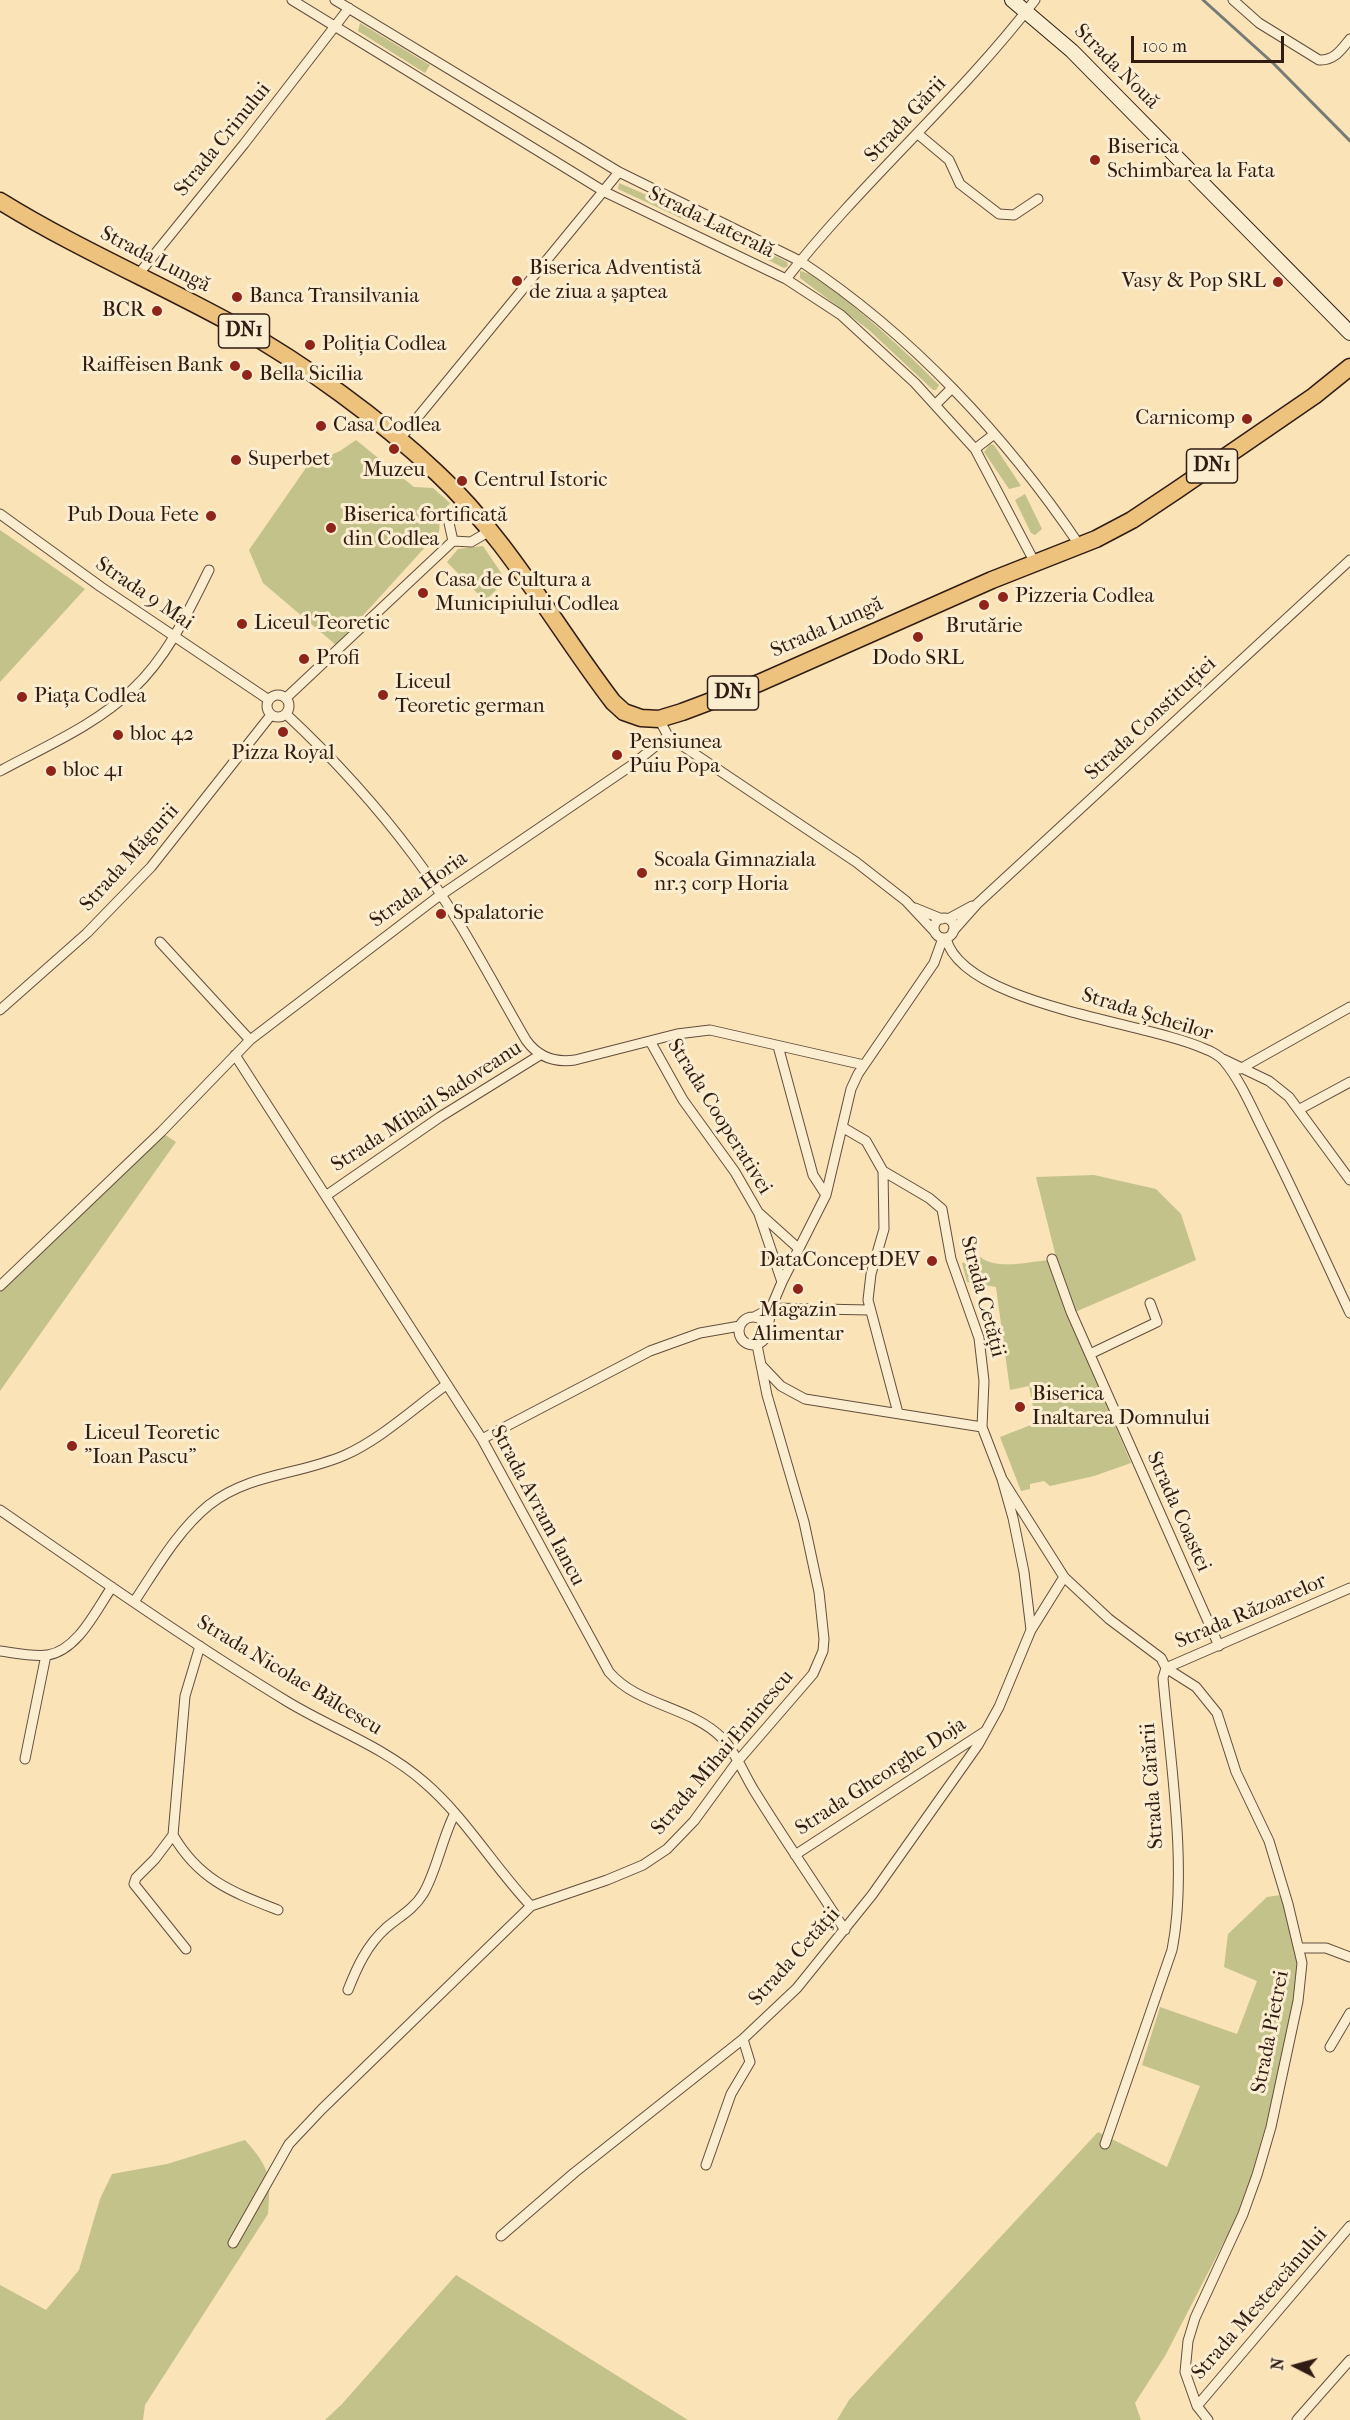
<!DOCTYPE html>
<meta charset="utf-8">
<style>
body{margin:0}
#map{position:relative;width:1350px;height:2420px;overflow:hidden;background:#f9e3b7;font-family:"IM FELL French Canon",serif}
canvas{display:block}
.north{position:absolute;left:1266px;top:2336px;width:60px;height:60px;-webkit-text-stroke:4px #fbedd0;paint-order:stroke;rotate:276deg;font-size:16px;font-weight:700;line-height:24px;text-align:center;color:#311c14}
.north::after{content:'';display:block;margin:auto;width:21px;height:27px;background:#311c14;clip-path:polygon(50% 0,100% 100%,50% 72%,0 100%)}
.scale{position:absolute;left:1131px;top:36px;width:153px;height:27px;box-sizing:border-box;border:3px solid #311c14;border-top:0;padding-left:8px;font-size:18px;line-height:21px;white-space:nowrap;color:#311c14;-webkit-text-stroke:4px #fbedd0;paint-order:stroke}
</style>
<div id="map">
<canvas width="1350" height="2420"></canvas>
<div class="north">N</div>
<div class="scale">100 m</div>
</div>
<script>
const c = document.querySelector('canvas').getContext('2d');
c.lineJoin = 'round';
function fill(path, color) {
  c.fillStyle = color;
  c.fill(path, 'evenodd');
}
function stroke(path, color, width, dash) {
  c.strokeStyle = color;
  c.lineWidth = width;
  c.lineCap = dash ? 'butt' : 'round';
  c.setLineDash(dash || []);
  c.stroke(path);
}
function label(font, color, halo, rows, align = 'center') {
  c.font = font + ' "IM FELL French Canon",serif';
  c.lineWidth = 6;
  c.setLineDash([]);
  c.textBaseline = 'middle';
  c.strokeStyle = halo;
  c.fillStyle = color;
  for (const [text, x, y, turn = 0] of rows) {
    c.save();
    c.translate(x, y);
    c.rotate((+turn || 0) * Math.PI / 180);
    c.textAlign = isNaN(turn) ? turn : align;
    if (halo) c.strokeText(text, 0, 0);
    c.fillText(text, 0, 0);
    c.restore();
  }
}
fill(new Path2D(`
 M360,23L430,65L425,73L358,31Z
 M619,183L691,214L692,219L687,221L618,189Z
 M736,236L787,262L788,266L784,268L732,242Z
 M800,271C823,273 919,364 939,385L936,390H933L869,330L800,278Z
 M356,440L414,487L433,488L450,503L440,519L439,532L336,645L263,583L249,550L308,465L340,451Z
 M990,444L994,445L1021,486L1009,489L984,452Z
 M1025,494L1042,529L1035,535L1031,533L1015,500Z
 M0,530L85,589L0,682Z
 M483,546L506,580L485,601L447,562L458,549Z
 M161,1132L176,1142L0,1391V1288Z
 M1094,1175L1156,1189L1181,1214L1196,1260L1075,1312L1056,1257L1036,1177Z
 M980,1257C997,1270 1028,1262 1049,1260L1068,1315L1131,1463L1094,1476L1050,1486L1044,1481L1030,1484V1489L1021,1491L1000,1437L1036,1423L1029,1386L1010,1390L996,1287L967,1282L962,1263Z
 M1281,1895L1296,1950L1299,1977L1267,2121L1243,2205L1165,2356L1135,2403L1141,2420H837L849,2400L1098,2132L1167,2167L1200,2086L1142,2065L1160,2007L1237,2034L1257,1981L1224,1967L1228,1934L1267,1897Z
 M245,2140C270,2168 271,2176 268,2214L145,2405L143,2420H0V2285L46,2310L79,2270L100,2199L112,2174L167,2164Z
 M456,2275L688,2420H325L342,2404Z`), '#c3c28b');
stroke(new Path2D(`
 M1203,0L1274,64L1350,141`), '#767b78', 3);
const street = new Path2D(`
 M292,0L605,192L786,279L841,315L915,383L975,449L1035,563
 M335,0L619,172L800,261C911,334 1006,436 1080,546
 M1233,0L1259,23L1319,60C1334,61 1341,50 1350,39
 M918,134L949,160L960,184L999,214L1014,215L1038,199
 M137,276L244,144L349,8
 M786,279C863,181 959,99 1035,0
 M935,405L952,388
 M399,440L619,172
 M975,449L993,435
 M0,514L101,587L269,700
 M453,541L449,523L463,499
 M453,541L471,542L488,532
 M267 706a11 11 0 1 1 22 0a11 11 0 1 1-22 0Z
 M286,698L453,541
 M286,714C332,757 376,805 414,856C457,913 490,978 526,1040C538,1057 554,1063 575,1060L677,1034L710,1030L864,1065
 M659,719L668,736L856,862L906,901L935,932
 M0,771C44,747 96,725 133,689C168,656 188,612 209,570
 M915,908L942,919
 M934 928a10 10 0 1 1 20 0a10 10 0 1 1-20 0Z
 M948,919L972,906
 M953,931L977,904L1350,560
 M946,938C962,1005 1147,1022 1205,1049C1211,1051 1220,1056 1224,1061C1240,1080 1251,1106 1262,1128C1293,1189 1321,1251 1350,1313
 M160,942L250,1040
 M0,1010L87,933L151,867L271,715
 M650,1041L683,1100L735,1172L758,1212L798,1248
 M778,1046L813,1175L826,1195
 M235,1055L482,1439L609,1672C638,1706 690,1706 722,1738C736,1752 744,1775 755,1792C784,1839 815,1884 845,1930
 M1223,1059L1269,1081L1289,1097L1350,1180
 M1240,1069L1350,1007
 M1300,1109L1350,1082
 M842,1127L866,1141L883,1171L929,1198L942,1209L951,1259L979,1338L984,1381L982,1427L1002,1479L1013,1518L1024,1572L1031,1630
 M883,1171L884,1229L871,1274L868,1300L898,1413
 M327,1195L440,1117L540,1055
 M759,1214L782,1282
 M1052,1259L1071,1312L1219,1646
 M0,1286L161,1132L250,1040L435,899L632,765L668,736
 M739 1331a14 14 0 1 1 28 0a14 14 0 1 1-28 0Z
 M754,1317L771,1308L869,1310
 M768,1329L771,1308L782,1282L826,1195L851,1089L858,1074L934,963L943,938
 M1090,1354L1157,1322L1150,1303
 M762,1366L781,1386L805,1399L982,1427
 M482,1439L650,1351L700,1333L740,1326
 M1002,1479L1064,1577L1109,1619L1161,1658L1166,1668L1163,1678C1170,1760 1188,1870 1172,1950L1105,2144
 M0,1510C94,1575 189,1642 288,1702C333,1729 384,1747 424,1782C465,1817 494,1867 531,1906
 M134,1602C156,1569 178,1530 209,1505C250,1473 300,1475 345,1455C381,1439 414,1408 446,1385
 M0,1651C15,1653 33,1657 48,1655C78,1650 96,1610 112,1587
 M1166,1668L1196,1687L1217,1713L1236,1772L1269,1841L1288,1904L1302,1963L1298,2001L1271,2127L1257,2175L1243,2214L1195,2318L1188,2341L1185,2372L1197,2406L1208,2420
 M1166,1668L1350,1588
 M25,1759L46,1655
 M173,1835C199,1880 232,1892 278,1910
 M795,1855L984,1732
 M1299,1948H1326L1350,1957
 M186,1949L134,1884L136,1878L155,1859L173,1835L185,1696L200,1646
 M348,1990C357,1967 367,1945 386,1928C399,1917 414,1909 423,1894C436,1873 442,1838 455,1813
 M1330,2047L1350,2013
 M706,2165L731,2094L750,2062L743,2039
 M501,2236L574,2173L743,2039L797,1988L872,1895L978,1745L999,1707L1031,1630L1064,1577
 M233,2243L289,2144L322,2109L531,1906L607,1880L643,1865L667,1849L694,1821L737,1762L813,1674L823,1651L824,1639L819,1592L804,1522L767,1395L757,1345
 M1197,2406L1350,2226
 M1297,2420L1350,2360`);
const secondary = new Path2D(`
 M1012,0L1072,51L1350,333`);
const highway = new Path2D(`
 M0,201C76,248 158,283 236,326C304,364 380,419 437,473C507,538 555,626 613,702L624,712L641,718L659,719L682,712L759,683L992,580L1096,539L1132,520L1177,490L1314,396L1350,367`);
stroke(street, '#634e3d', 11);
stroke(secondary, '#311c14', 16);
stroke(highway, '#311c14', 19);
stroke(street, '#fbedd0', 9);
stroke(secondary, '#fbedd0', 14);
stroke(highway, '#ecc27c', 16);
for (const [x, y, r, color] of [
 [1095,160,6,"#8f2418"],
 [517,281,6,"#8f2418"],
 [1278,282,6,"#8f2418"],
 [237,297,6,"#8f2418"],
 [157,311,6,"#8f2418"],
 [310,345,6,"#8f2418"],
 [235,366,6,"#8f2418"],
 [247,375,6,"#8f2418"],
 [1247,419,6,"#8f2418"],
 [321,426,6,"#8f2418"],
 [394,449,6,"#8f2418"],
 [236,460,6,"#8f2418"],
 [462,481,6,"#8f2418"],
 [211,516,6,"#8f2418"],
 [331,528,6,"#8f2418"],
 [423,593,6,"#8f2418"],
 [1003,597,6,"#8f2418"],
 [984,605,6,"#8f2418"],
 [242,624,6,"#8f2418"],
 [918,637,6,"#8f2418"],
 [304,659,6,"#8f2418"],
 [383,695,6,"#8f2418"],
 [22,697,6,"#8f2418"],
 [283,732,6,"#8f2418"],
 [118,735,6,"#8f2418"],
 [617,755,6,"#8f2418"],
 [51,771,6,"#8f2418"],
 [642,873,6,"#8f2418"],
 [441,914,6,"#8f2418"],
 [932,1261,6,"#8f2418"],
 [798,1289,6,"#8f2418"],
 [1020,1407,6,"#8f2418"],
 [72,1446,6,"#8f2418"]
]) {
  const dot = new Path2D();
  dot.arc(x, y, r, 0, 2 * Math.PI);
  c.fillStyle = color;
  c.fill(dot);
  stroke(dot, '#fbedd0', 2);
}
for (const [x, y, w] of [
 [244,331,51],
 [1212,466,51],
 [733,693,51]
]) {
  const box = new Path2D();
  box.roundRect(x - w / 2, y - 17, w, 34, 4.5);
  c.fillStyle = '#fbedd0';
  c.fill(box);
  stroke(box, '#311c14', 1.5);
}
label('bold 20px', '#311c14', null, [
 ["DN1",244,331],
 ["DN1",1212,466],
 ["DN1",733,693]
]);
label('21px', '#311c14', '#fbedd0', [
 ["Strada Nouă",1116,67,45],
 ["Strada Gării",906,120,-47],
 ["Strada Crinului",223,140,-51],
 ["Strada Laterală",711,223,26],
 ["Strada Lungă",155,260,27],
 ["Strada 9 Mai",144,594,34],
 ["Strada Lungă",827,628,-24],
 ["Strada Constituției",1151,719,-43],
 ["Strada Măgurii",130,858,-48],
 ["Strada Horia",419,890,-36],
 ["Strada Șcheilor",1147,1015,17],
 ["Strada Mihail Sadoveanu",427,1107,-33],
 ["Strada Cooperativei",719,1117,58],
 ["Strada Cetății",982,1297,75],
 ["Strada Avram Iancu",537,1506,62],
 ["Strada Coastei",1178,1512,66],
 ["Strada Răzoarelor",1251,1612,-23],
 ["Strada Nicolae Bălcescu",289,1676,31],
 ["Strada Mihai Eminescu",723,1753,-50],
 ["Strada Gheorghe Doja",881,1777,-33],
 ["Strada Cărării",1153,1786,-94],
 ["Strada Cetății",795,1957,-48],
 ["Strada Pietrei",1271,2032,-79],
 ["Strada Mesteacănului",1260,2304,-49]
]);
label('21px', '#311c14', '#fbedd0', [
 ["Biserica",1107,148],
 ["Schimbarea la Fata",1107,172],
 ["Biserica Adventistă",529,269],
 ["de ziua a șaptea",529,293],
 ["Vasy & Pop SRL",1266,282,"right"],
 ["Banca Transilvania",249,297],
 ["BCR",145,311,"right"],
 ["Poliția Codlea",322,345],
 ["Raiffeisen Bank",223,366,"right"],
 ["Bella Sicilia",259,375],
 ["Carnicomp",1235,419,"right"],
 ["Casa Codlea",333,426],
 ["Superbet",248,460],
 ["Muzeu",394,471,"center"],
 ["Centrul Istoric",474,481],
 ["Pub Doua Fete",199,516,"right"],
 ["Biserica fortificată",343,516],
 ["din Codlea",343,540],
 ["Casa de Cultura a",435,581],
 ["Municipiului Codlea",435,605],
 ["Pizzeria Codlea",1015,597],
 ["Liceul Teoretic",254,624],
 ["Brutărie",984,627,"center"],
 ["Profi",316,659],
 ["Dodo SRL",918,659,"center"],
 ["Liceul",395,683],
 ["Teoretic german",395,707],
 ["Piața Codlea",34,697],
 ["bloc 42",130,735],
 ["Pensiunea",629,743],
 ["Puiu Popa",629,767],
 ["Pizza Royal",283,754,"center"],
 ["bloc 41",63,771],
 ["Scoala Gimnaziala",654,861],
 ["nr.3 corp Horia",654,885],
 ["Spalatorie",453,914],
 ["DataConceptDEV",920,1261,"right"],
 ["Magazin",798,1311,"center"],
 ["Alimentar",798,1335,"center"],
 ["Biserica",1032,1395],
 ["Inaltarea Domnului",1032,1419],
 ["Liceul Teoretic",84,1434],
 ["\"Ioan Pascu\"",84,1458]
], 'left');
</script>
